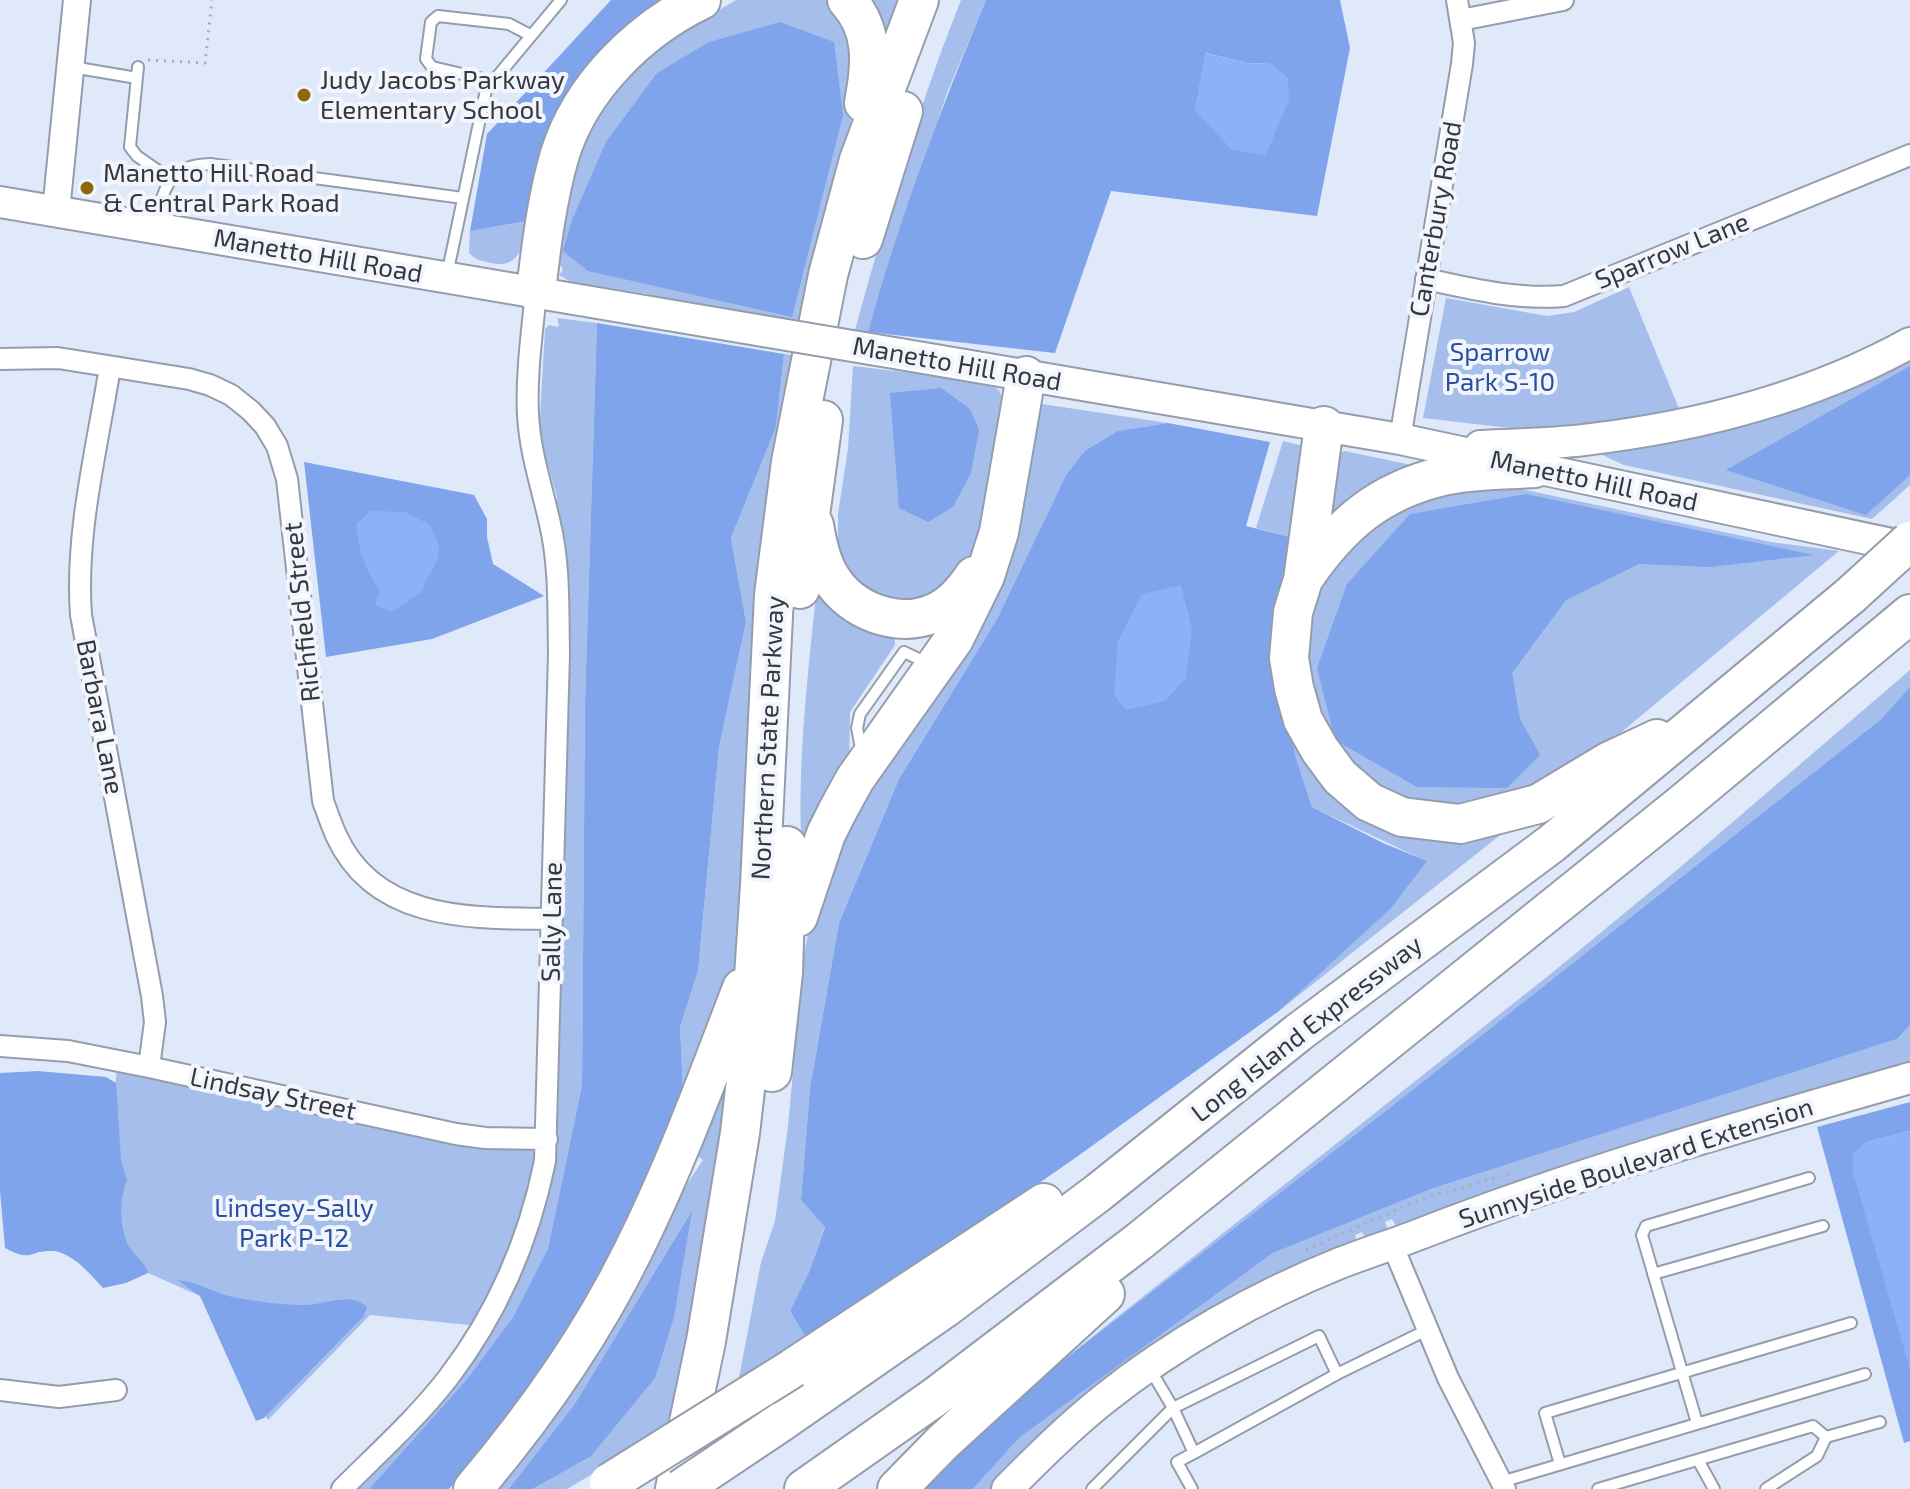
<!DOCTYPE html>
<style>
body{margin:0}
canvas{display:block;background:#e0e9f9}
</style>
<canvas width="1910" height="1489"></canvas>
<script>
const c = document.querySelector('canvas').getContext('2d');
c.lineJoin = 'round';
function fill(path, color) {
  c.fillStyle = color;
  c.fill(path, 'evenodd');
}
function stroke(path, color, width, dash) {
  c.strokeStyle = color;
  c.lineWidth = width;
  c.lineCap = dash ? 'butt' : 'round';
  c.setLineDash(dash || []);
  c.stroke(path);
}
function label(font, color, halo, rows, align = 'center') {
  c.font = font + ' "Exo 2",sans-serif';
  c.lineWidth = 8;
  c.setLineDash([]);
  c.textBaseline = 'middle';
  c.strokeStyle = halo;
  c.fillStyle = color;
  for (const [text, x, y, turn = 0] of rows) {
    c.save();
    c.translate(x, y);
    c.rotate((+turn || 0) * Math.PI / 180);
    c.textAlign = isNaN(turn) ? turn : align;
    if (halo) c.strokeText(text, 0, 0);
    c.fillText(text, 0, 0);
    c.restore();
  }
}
fill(new Path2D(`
 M736,0H833L864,73L815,253L807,321L674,303L648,294L571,282L559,275L563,270L561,266L554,267L574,153L600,105L629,71L673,37Z
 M865,0H902L881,61Z
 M961,0H986L947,93L868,332L855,330C886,218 918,107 961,0Z
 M527,221C523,244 522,269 491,263C481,261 476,260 469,253L470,231Z
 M1629,287L1680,411L1616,424L1527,430L1423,418L1446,298L1547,316L1574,312Z
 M557,318L597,323L585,704L582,1085L548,1250L513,1317L467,1379L369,1489H354L479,1326L370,1315L268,1420L200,1296L148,1273L94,1265L118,1061L543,1141L557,497L539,435L545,329L549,325L557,327L559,325Z
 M784,354L798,356L735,963L720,1030L683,1090L680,1027L698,971L719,747L746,622L731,538L776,427Z
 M1910,358V485L1872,519L1624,465L1598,453L1662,444L1791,407Z
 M853,366L988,382L999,390L1004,402L988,511L973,562L917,613L858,597L838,556V514L848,448Z
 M1031,404H1042L1168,423L1118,431L1066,475L997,619L899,779L839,923L810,1088L801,1200L825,1226L809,1272L790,1311L805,1336L798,1351L737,1388L761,1262L775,1221L788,1126L804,954L817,890L840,825L945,671Z
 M1283,441L1307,447L1298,539L1256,528Z
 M1345,451L1444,472L1325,531L1337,453Z
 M1436,484L1502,485L1771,542L1839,551L1594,755L1553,781L1433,812L1373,788L1326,744L1304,684L1303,625L1331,558Z
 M818,575L895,635V645L850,712L849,776L804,881C794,779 808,676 818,575Z
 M1910,670V687L1880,720L1392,1106L1030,1386L1553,972L1678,869Z
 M1286,694L1330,782L1514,824L1279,1011L1426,861L1312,807L1295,755Z
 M1910,1025V1068L1555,1170L1396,1226L1392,1219L1385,1222L1388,1230L1366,1239L1362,1232L1355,1235L1357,1243L1023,1453L990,1489H973L1019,1438L1273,1253L1434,1188L1897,1039Z
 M719,1091L733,1093L682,1421L567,1489H495L644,1267L683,1190L703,1160L695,1154Z`), '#a5beec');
fill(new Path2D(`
 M611,0H669C647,17 619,32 600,52C551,103 541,155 527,221L470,231L487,134Z
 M986,0H1340L1350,48L1317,216L1111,191L1055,353L868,332C899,219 941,108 986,0ZM1206,53L1247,63L1272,64L1195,111Z
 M780,22L834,42L843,115L792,317L588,271L563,251L572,220L606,142L657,73L709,42Z
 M597,323L784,354L776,427L731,538L746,622L719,747L698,971L680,1027L683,1090L635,1235L519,1407L449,1489H369L467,1379L513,1317L548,1249L582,1085L585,704Z
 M1910,366V475L1866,515L1726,470Z
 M941,388L970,409L979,430L971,473L953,507L928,522L899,508L890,393Z
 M1168,423L1270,442L1246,526L1298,539L1279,654L1295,755L1312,807L1383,843L1427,861L1391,908L1279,1011L1078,1156L798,1351L805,1336L790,1311L809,1272L825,1227L801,1200L810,1088L839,923L899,779L997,619L1066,475L1085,451L1118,431Z
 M304,462L474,495L487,519V537L493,564L544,596L432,639L326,657Z
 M1526,494L1814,555L1710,567L1639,564L1566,600L1512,673L1520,719L1540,755L1507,788L1417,787L1335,740L1317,668L1347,584L1410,514Z
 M1910,687V1025L1897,1039L1434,1188L1273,1253L1019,1438L973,1489H919L1030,1386L1392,1106L1880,720Z
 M38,1071L106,1077L116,1083L121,1160L127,1180C119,1198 119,1230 130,1248C136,1258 145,1261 148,1273L126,1283L103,1288C90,1274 73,1253 53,1251C28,1250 33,1263 5,1248L0,1191V1073Z
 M1910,1102V1131L1866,1142L1910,1369V1441L1904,1443L1817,1127Z
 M692,1211L674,1317L655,1378L591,1456L532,1489H509L575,1404Z
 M177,1280C195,1282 208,1289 225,1295C242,1300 289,1306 307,1305C327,1304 350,1292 367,1307L363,1317L264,1418L256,1421L200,1296Z`), '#7fa4eb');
fill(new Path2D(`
 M1205,53L1247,63L1272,64L1288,78L1289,99L1266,155L1232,150L1195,111Z
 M371,511L405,512L430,525C433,532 439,542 439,550C439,565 425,577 422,592L392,612L375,605L380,591C365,569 358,550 356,524Z
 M1181,585L1192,629L1186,678L1165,701L1126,710L1114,695L1118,641L1142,594Z
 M1910,1131V1369L1853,1173V1153L1866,1142Z`), '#8cb1f9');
const service = new Path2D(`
 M72,67L137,78
 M138,67L130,147L137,156L170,179
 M492,81L432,67L426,59L431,22L438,16L509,24L530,35
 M153,226C167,188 164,166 210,164L463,198
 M447,275L486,90L561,0
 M862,753L857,728L860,714L904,652L929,664
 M1653,1274L1823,1226
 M1150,1369L1173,1408L1194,1453L1337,1374
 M1697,1423L1642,1235L1646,1226L1809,1178
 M1698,1460L1714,1489
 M1560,1464L1545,1413L1851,1323
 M1501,1482L1865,1374
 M1092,1489L1173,1408L1319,1336L1337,1374L1427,1330
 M1192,1489L1177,1462L1194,1453
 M1598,1489L1813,1426L1826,1437L1880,1422
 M1766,1489L1817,1456L1826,1437`);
const minor = new Path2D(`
 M1461,20L1563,0
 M1426,279C1472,289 1516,300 1564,296L1910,155
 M0,359L58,358L189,379L210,385L231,395L251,411L265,426L277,446L287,479L323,801C327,812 331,824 336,835C375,922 472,918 552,919
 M110,367C97,449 75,532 81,615L152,996L155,1022L149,1067
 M1400,439L1462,64L1464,43L1457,0
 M0,1046L68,1051L149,1067L456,1134L485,1138L547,1139
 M1392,1244L1448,1378L1505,1489
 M0,1390L59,1397L116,1390
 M342,1489C378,1453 417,1418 448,1378C497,1314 529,1240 545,1161L559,653C558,610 560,566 550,524C542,487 530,453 528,415C526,375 532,333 536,292`);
const tertiary = new Path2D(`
 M56,211L77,0`);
const secondary = new Path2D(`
 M0,202L763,331
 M900,354L1400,439L1910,548
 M1480,446C1515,444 1550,444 1584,440C1697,427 1810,398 1910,343
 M1007,1489C1038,1458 1070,1426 1104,1399C1174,1343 1258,1296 1340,1263C1366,1253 1394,1244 1420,1234C1579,1172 1745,1125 1910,1078`);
const motorway = new Path2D(`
 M847,0C875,30 871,66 864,103
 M863,239L903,111
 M536,292C541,247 547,198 560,154C581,87 639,30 701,0
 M1324,426L1303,580L1293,612L1289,658L1294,688L1303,720L1320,750L1340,777L1369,802L1402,817L1460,824L1538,804L1608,762L1657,739
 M814,525C817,543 821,563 831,578C851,611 898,629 934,613C952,606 964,591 974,576
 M1304,578C1341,524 1379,491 1443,476C1472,469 1506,470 1535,468
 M800,589L823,420
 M798,917L826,834L838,810L855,779L954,639L985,576L999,532L1026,376
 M772,1072L783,973L787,846
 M793,1368L1044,1203
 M781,1422L945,1308L1099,1192L1299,1032L1551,844L1851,595
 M473,1489C534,1417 590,1338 632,1253C675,1167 708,1077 742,988
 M675,1489L706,1341L740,1133L749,1054L760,885L774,595L791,462L828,275L859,160L919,0
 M804,1489L935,1397L1137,1243L1682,804L1910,614
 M897,1489L943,1442L1105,1294`);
stroke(service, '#959dad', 14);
stroke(minor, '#959dad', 24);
stroke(tertiary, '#959dad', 30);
stroke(secondary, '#959dad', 34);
stroke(motorway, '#959dad', 42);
stroke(new Path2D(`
 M148,60L205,63L212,0
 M1306,1250L1418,1200L1516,1172`), '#a6adb9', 3, [2, 6]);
stroke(service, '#fff', 10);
stroke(minor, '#fff', 20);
stroke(tertiary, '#fff', 26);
stroke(secondary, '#fff', 30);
stroke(motorway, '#fff', 38);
const secondaryBridge = new Path2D(`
 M763,331L900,354`);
const motorwayBridge = new Path2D(`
 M1851,595L1910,541
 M609,1483L793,1368
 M681,1489L781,1422`);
stroke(secondaryBridge, '#959dad', 34, []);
stroke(motorwayBridge, '#959dad', 42, []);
stroke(secondaryBridge, '#fff', 30);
stroke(motorwayBridge, '#fff', 38);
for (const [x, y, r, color] of [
 [304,95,8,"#8e680c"],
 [87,188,8,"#8e680c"]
]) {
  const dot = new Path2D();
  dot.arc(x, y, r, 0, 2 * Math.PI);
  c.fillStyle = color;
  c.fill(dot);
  stroke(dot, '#f2f6fc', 3);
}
label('26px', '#35393f', '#f2f6fc', [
 ["Judy Jacobs Parkway",320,80],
 ["Elementary School",320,110],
 ["Manetto Hill Road",103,173],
 ["& Central Park Road",103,203]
], 'left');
label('26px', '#35393f', '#f2f6fc', [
 ["Canterbury Road",1436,219,-80],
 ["Sparrow Lane",1672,251,-22],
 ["Manetto Hill Road",318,256,10],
 ["Manetto Hill Road",957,364,10],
 ["Manetto Hill Road",1594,481,12],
 ["Richfield Street",302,612,-96],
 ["Barbara Lane",100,717,79],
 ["Northern State Parkway",768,738,-87],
 ["Sally Lane",552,922,-89],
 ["Long Island Expressway",1307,1029,-38],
 ["Lindsay Street",273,1094,12],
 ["Sunnyside Boulevard Extension",1636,1163,-18]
]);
label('26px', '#2950a3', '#f2f6fc', [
 ["Sparrow",1500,352],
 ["Park S-10",1500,382],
 ["Lindsey-Sally",294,1208],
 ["Park P-12",294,1238]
]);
</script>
